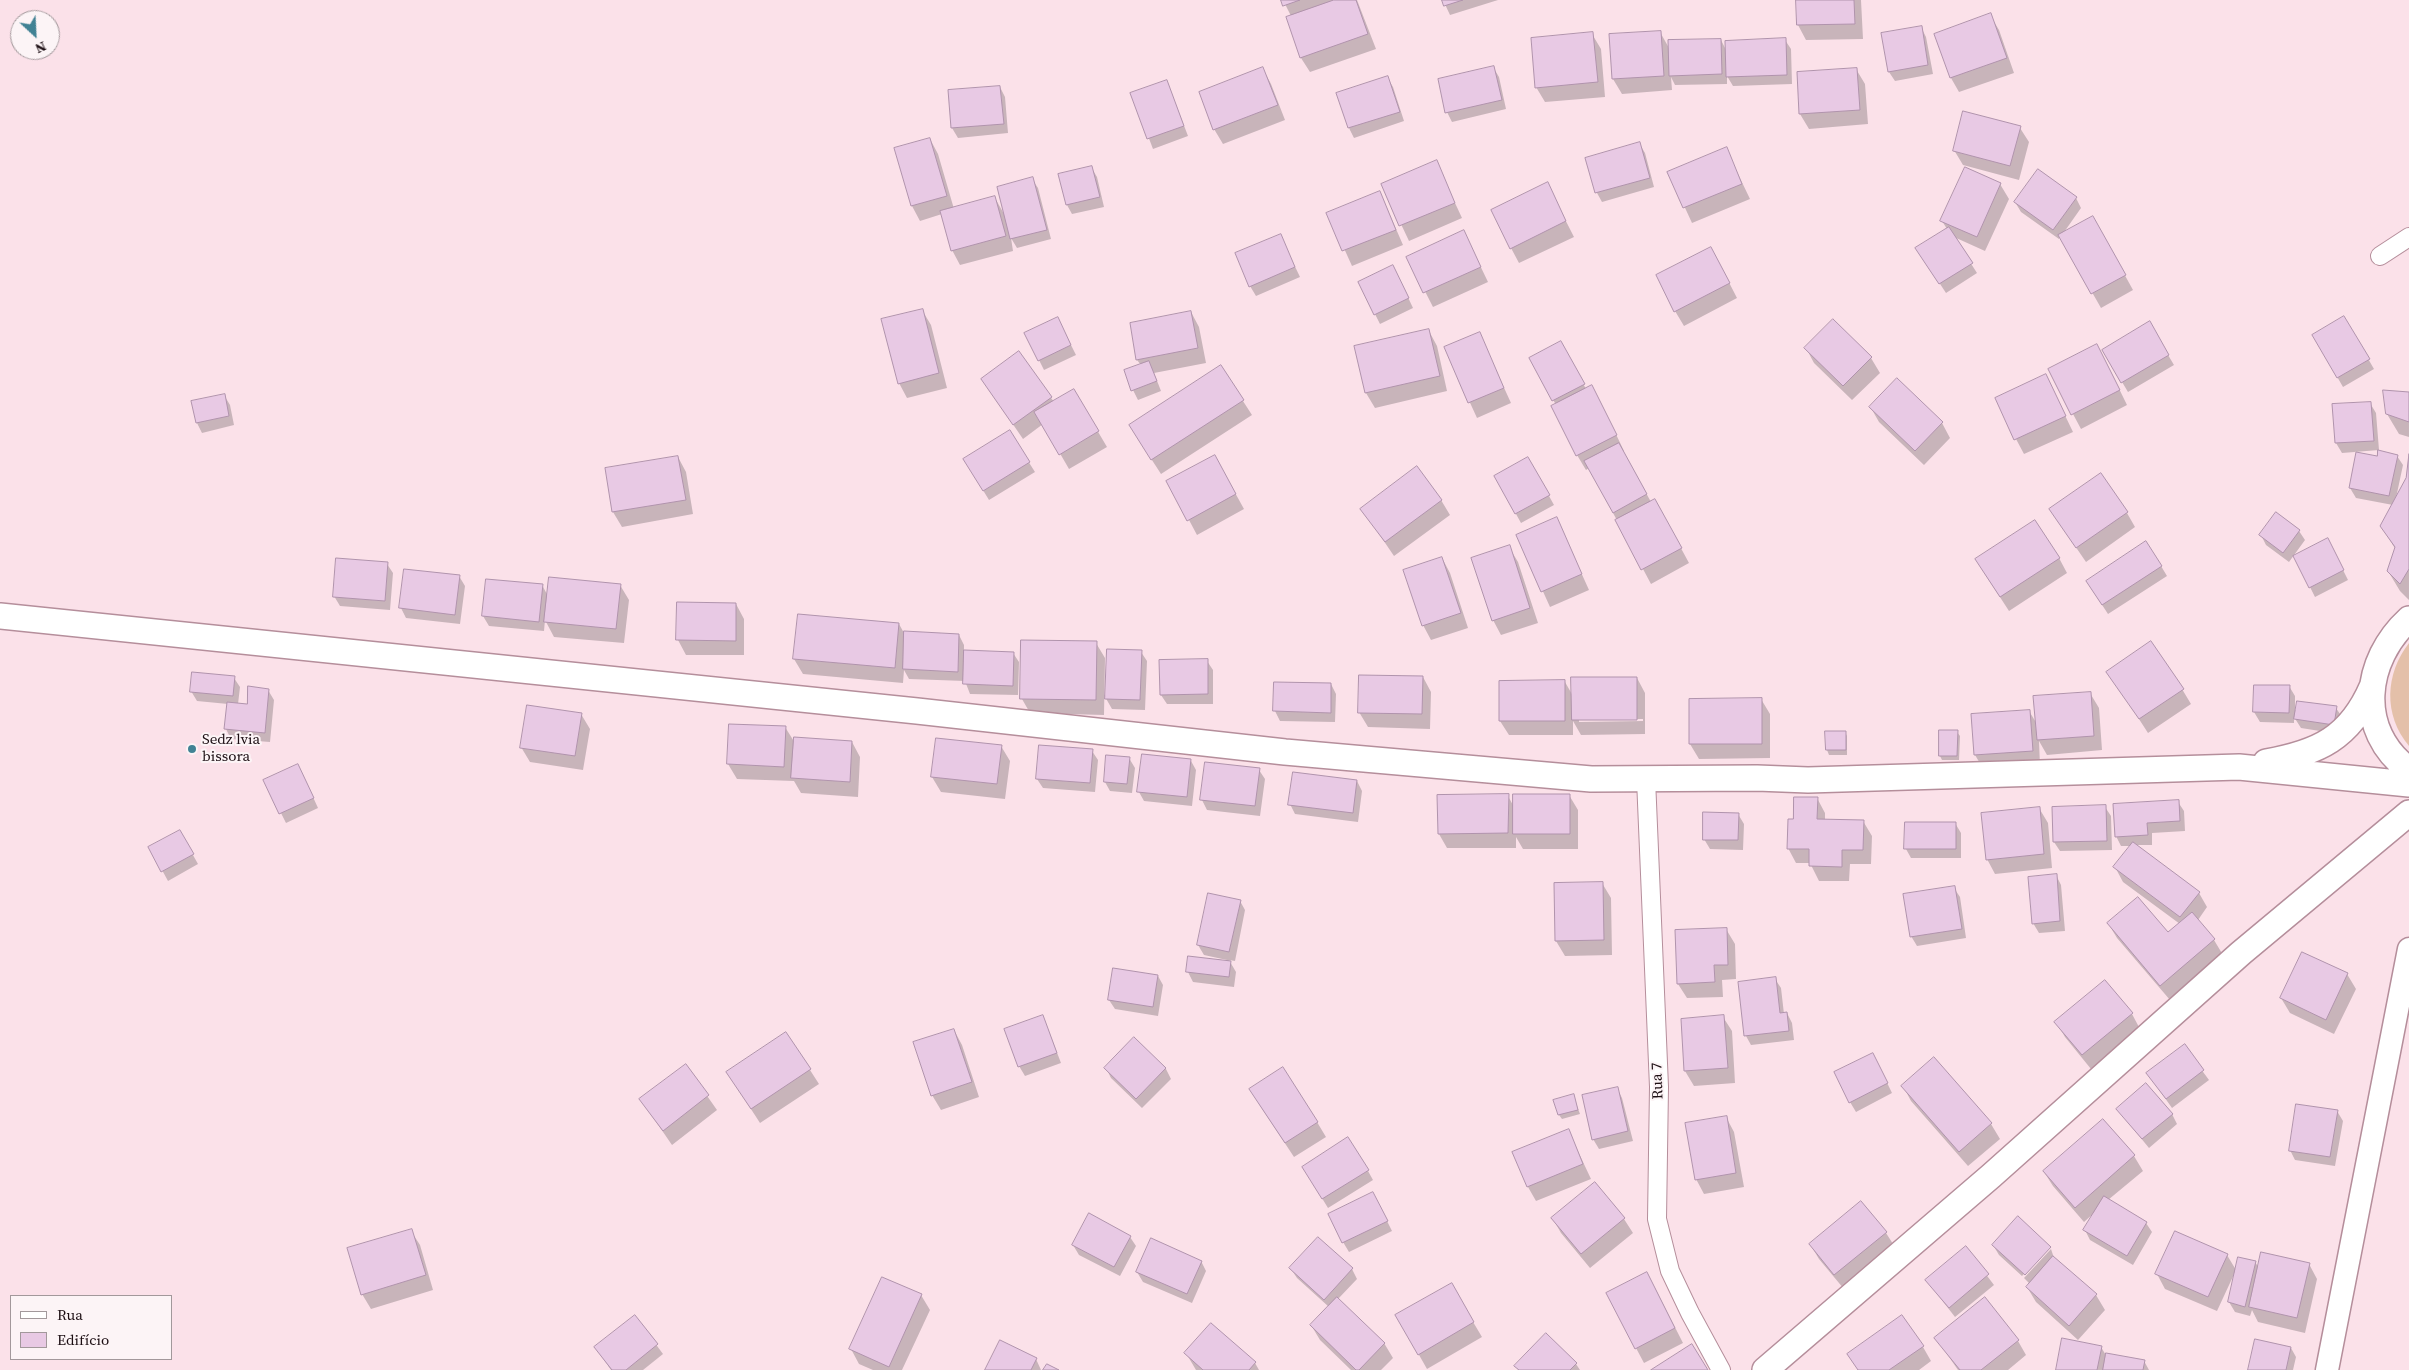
<!DOCTYPE html>
<meta charset="utf-8">
<style>
body{margin:0}
#map{position:relative;width:2409px;height:1370px;overflow:hidden;background:#fbe1e9;font-family:"Source Serif 4",serif}
canvas{display:block}
.legend{position:absolute;left:10px;top:1295px;width:162px;height:65px;box-sizing:border-box;background:#fcf4f6;border:1px solid #a2989b;margin:0;padding:6px 9px;list-style:none;font-size:15px;color:#1c0e13}
.legend li{display:flex;align-items:center;gap:10px;height:25px}
.legend b{width:25px;border:1px solid #a2989b}
.north{position:absolute;left:10px;top:10px;width:50px;height:50px;box-sizing:border-box;background:#fcf4f6;border:1px solid #a2989b;border-radius:50%;rotate:155deg;font-size:14px;font-weight:700;line-height:20px;text-align:center;color:#1c0e13}
.north::after{content:'';display:block;margin:auto;width:18px;height:22px;background:#418294;clip-path:polygon(50% 0,100% 100%,50% 72%,0 100%)}
</style>
<div id="map">
<canvas width="2409" height="1370"></canvas>
<ul class="legend">
<li><b style="height:6px;background:#fff"></b>Rua</li>
<li><b style="height:14px;background:#e8c9e4"></b>Edifício</li>
</ul>
<div class="north">N</div>
</div>
<script>
const ctx = document.querySelector('canvas').getContext('2d');
ctx.lineJoin = 'round';
function fillPath(path, color) { ctx.fillStyle = color; ctx.fill(path, 'evenodd'); }
function trace(path, color, width, dash) { ctx.strokeStyle = color; ctx.lineWidth = width; ctx.lineCap = dash ? 'butt' : 'round'; ctx.setLineDash(dash || []); ctx.stroke(path); }
function drawText(font, color, halo, rows, align = 'center') {
  ctx.font = font + ' "Source Serif 4",serif'; ctx.lineWidth = 4; ctx.setLineDash([]); ctx.textBaseline = 'middle'; ctx.strokeStyle = halo; ctx.fillStyle = color; for (const [text, x, y, turn = 0] of rows) {
    ctx.save(); ctx.translate(x, y); ctx.rotate((+turn || 0) * Math.PI / 180); ctx.textAlign = isNaN(turn) ? turn : align; if (halo) ctx.strokeText(text, 0, 0); ctx.fillText(text, 0, 0); ctx.restore();
  }
}
fillPath(new Path2D(`
 M2409,643v103c-26,-31 -24,-72 0,-103z`), '#e4c0a9');
fillPath(new Path2D(`
 M1283,0h74l19,49 -66,23 -9,-14 -10,-42z
 M1443,0h55l-48,15z
 M1797,0h64l2,39 -57,1 -8,-15z
 M1990,15l9,15 15,43 -55,19 -8,-14z
 M1921,27l5,10 7,37 -38,7 -6,-9z
 M1660,32l9,16 52,-8 5,10 59,-10 6,9 1,35 -59,2 -6,-10v8l-52,1 -4,-8 1,13 -50,4 -9,-15z
 M1592,34l9,15 4,48 -60,5 -9,-15z
 M1493,67l6,10 7,32 -54,13 -5,-10z
 M1263,69l8,15 14,36 -62,24 -9,-15z
 M1856,69l9,15 3,40 -59,5 -9,-15z
 M1387,77l6,10 11,34 -50,17 -5,-10 -11,-34z
 M1167,81l21,55 -35,13 -21,-55z
 M1000,87l5,10 3,36 -50,5 -6,-10 -3,-36z
 M2020,128l9,14 -10,38 -56,-15 -9,-15z
 M930,139l8,15 16,55 41,-11 9,16 28,-35 6,9 13,51 -34,9 -6,-10 2,13 -53,14 -8,-15 -10,-36 -22,7 -8,-15z
 M1639,143l6,10 9,34 -52,15 -5,-9 -10,-35z
 M1726,149l24,50 -58,24 -23,-50z
 M1436,162l26,56 -53,23 -27,-57z
 M1091,167l6,10 7,30 -32,7 -5,-9 -7,-30z
 M1547,184l27,53 -55,26 -8,-15z
 M2000,184l9,15 -24,52 -31,-14 23,36 -31,20 -23,-35 24,-29 -5,-8z
 M1380,192l23,53 -51,21 -24,-53z
 M2076,198l5,10 -19,27 39,-3 32,58 -32,18 -41,-72 -1,3 -38,-27 -6,-10z
 M1464,232l24,50 -55,25 -25,-49z
 M1280,235l20,42 -44,19 -6,-10z
 M1719,263l18,35 -53,28 -9,-15z
 M1398,276l15,32 -33,16 -5,-10z
 M922,310l9,15 16,63 -40,10 -8,-15z
 M1191,312l8,15 7,36 -52,10 7,18 -23,9 -5,-10 8,-25 -4,-5z
 M2344,317l30,52 -31,18 -30,-52z
 M1833,321l38,37 9,15 -28,27 -38,-37 -8,-15z
 M2149,323l25,42 -46,27 -25,-42z
 M1063,329l13,26 -32,15 -18,-36z
 M1429,331l8,15 10,45 -72,17 -9,-15 -10,-46z
 M1479,333l32,70 -34,15 -32,-70z
 M1561,343l25,46 14,12 24,50h-1l28,51 12,13 26,48 -38,21 -62,-116 -3,2 -9,-15 -21,-50 -25,-46z
 M1019,353l35,49 20,-11 33,56 -38,22 -26,-45 -20,15 -41,-60z
 M2105,360l22,45 -46,24 -8,-15z
 M1221,367l31,48 -91,59 -22,-34z
 M2046,376l27,56 -49,22 -8,-15z
 M2409,393v44l-10,-3 -12,-20z
 M224,395l6,10 4,20 -32,8 -5,-10 -5,-21z
 M2370,403l6,10 3,37 -37,3 -6,-10 -2,-37z
 M1871,408l71,15 8,15 -26,27 -45,-43z
 M1009,431l26,41 -46,28 -19,-31z
 M2397,456l6,9 -7,33 11,-19 2,-15v136l-9,-9 -12,-20 8,-21 -15,-24 12,-21 -37,-7 -6,-10 28,-30z
 M678,457l8,15 7,42 -71,13 -9,-15 -7,-43z
 M1528,458l26,47 -33,18 -26,-47z
 M1223,471l21,38 -47,26 -8,-15z
 M1441,500l9,15 -56,41 -32,-47z
 M2127,513l8,14 -49,35 -26,-38z
 M1557,519l32,71 -39,17 -32,-71z
 M2299,531l6,9 -16,22 -23,-17 -5,-10z
 M1509,547l9,15 20,61 -37,12 -8,-15z
 M2333,550l15,30 -33,17 -5,-10z
 M1442,558l8,15 18,55 -37,12 -8,-15z
 M2059,558l8,15 -58,38 -24,-37z
 M387,564l6,9 -3,37 -50,-4 -6,-10z
 M2161,566l6,10 -59,38 -15,-23z
 M459,576l6,10 -5,38 -54,-6 -5,-10z
 M542,585l6,11 72,-11 9,15 -5,43 -70,-6 -9,-17 -1,11 -55,-5 -6,-10z
 M736,604l8,15v36h-58l-8,-15z
 M899,624l5,9 55,2 5,10v6l49,2 6,9 -1,33 -48,-1 -5,-13 -56,-2 -5,-9 -1,13 -100,-9 -9,-15z
 M1096,643l9,15 -1,57 -74,-2 -8,-14z
 M1141,652l6,9 -2,49 -33,-1 -8,-14 3,1z
 M1207,661l6,9v34h-46l-6,-9z
 M1423,677l8,15 -1,37 -62,-2 -9,-15z
 M234,678l6,9 -2,17 10,1 20,-15 6,10 -4,42 -39,-3 -5,-10 2,-25 -31,-3 -6,-10z
 M1637,678l8,15v41l-64,1 -8,-14v14h-64l-9,-14 65,-39 8,14zM1579,719h64v2l-64,1z
 M1275,683l56,1 5,10 -1,28 -55,-1 -5,-10z
 M2117,685l65,4 9,15 -43,29z
 M2289,686l6,10v14l41,-2 6,9 -3,17 -38,-6 -7,-11v6l-34,-1 -6,-10z
 M2090,693l9,15 3,42 -55,5 -8,-14 1,25 -56,4 -9,-15 -3,-40 57,-4 8,13z
 M1761,699l9,15v44l-71,1 -9,-15v-44z
 M581,714l9,15 -7,41 -53,-8 -9,-15z
 M785,727l10,16 57,-1 8,15 -2,40 -57,-4 -7,-12 -57,-2 -9,-15z
 M1827,732h18l2,4v19h-18l-2,-5z
 M1957,732l3,4 -1,24h-17l-2,-4z
 M1001,746l9,15 -5,38 -64,-7 -9,-15z
 M1092,751l6,9 -3,32 -52,-4 -6,-9z
 M1129,758l6,10 -3,25 -22,-2 -5,-9z
 M1191,761l5,9 -4,36 -48,-5 -5,-9z
 M1259,770l6,9 -5,37 -53,-6 -5,-10z
 M303,775l15,33 -32,15 -5,-10z
 M1357,781l5,10 -4,31 -63,-8 -5,-10z
 M1569,795l9,15v39h-55l-7,-12v11h-69l-8,-14 69,-38 6,11z
 M1817,798l8,15v8h38l9,15 -1,28h-21l-1,17h-30l-9,-18h-14l-8,-15 6,-28z
 M2178,802l6,9 1,20 -33,2v12h-17l64,48 8,14 -9,13 16,20 9,15 -53,45 -53,-62 -9,-15 60,11 12,-10 -57,-42 -8,-15 16,-21h-10l-5,-10z
 M2105,807l6,9 1,34 -52,1 -6,-9z
 M2039,808l9,15 4,45 -57,6 -8,-15z
 M1738,814l6,10 -1,26 -33,-1 -6,-10z
 M1955,823l6,10v25h-50l-5,-9z
 M180,832l18,32 -30,17 -18,-33z
 M2056,875l5,10 4,46 -26,2 -6,-10z
 M1602,883l9,15 1,57 -47,1 -9,-15 -1,-57z
 M1954,888l6,9 6,41 -49,8 -6,-10z
 M1209,894l31,7 5,9 -10,51 -6,-1 7,12 -2,15 -41,-5 -5,-10 39,-10v-2l-23,-5 -6,-10z
 M1726,929l9,15 1,35 -14,1 1,17 -36,1 -9,-14z
 M2347,974l9,15 -22,45 -44,-21 -9,-15z
 M1158,976l5,9 -5,31 -43,-7 -6,-9z
 M1775,979l6,9 3,26 3,-1 5,10 2,17 -43,5 -5,-9z
 M2132,1014l8,15 -49,40 -26,-32 -9,-15z
 M1043,1016l18,47 -36,13 -6,-10z
 M1723,1017l9,14 3,52 -41,3 -9,-15 -3,-51z
 M954,1030l8,15 17,52 -38,13 -9,-15z
 M1134,1039l32,30 5,10 -29,29 -31,-30 -5,-10z
 M2184,1046l25,34 -37,28 -24,-34z
 M1934,1059l57,65 9,15 -32,27 -57,-65 -8,-15z
 M1878,1064l14,29 -36,19 -6,-10z
 M686,1066l31,44 -45,35 -31,-45z
 M810,1070l9,14 -59,39 -33,-51z
 M1617,1088l5,10 11,43 -34,8 -6,-10z
 M1573,1095l7,19 -18,5 -3,-4z
 M1259,1104l58,18 9,15 -32,20z
 M2117,1109l55,5 5,10 -28,24z
 M2337,1111l6,10 -8,45 -40,-6 -5,-10z
 M1726,1117l8,15 10,55 -40,7 -8,-15z
 M2103,1120l31,36 9,15 -35,29 38,23 6,9 -19,33 -43,-25 -5,-10 10,-18 -11,10 -31,-36 -9,-14z
 M1568,1130l23,49 -55,22 -8,-14z
 M1368,1171l5,9 -45,28 -19,-31z
 M1378,1203l14,28 -43,21 -6,-10z
 M1861,1203l25,30 9,14 -51,42 -25,-30 -9,-15z
 M2018,1218l32,30h-2l-26,28 -23,-21 -6,-10z
 M1553,1219h71l9,14 -43,35 -29,-35z
 M411,1231l9,14 13,45 -62,19 -9,-15z
 M1130,1237l6,9 -16,30 -41,-21 -6,-10z
 M1966,1248l28,37 -39,32 -28,-36z
 M2051,1249l3,9 42,37 9,15 -27,30 -42,-38 -9,-15 3,-3 -6,-6z
 M2227,1255l9,15 -19,41 -52,-22 -8,-15z
 M1201,1261l5,10 -14,32 -49,-21 -6,-10z
 M2255,1262l4,6 50,-4 8,15 -12,54 -47,-11 -6,-12 -2,6 -15,-4 -6,-10z
 M1291,1269h61l5,10 -19,20 46,44 9,15 -12,12h-30l-31,-30 -9,-15 18,-18 -32,-29z
 M1451,1285l31,52 -55,32 -30,-53z
 M1655,1288l28,55 -39,20 -8,-15z
 M921,1295l9,15 -28,60h-29l-14,-6 -8,-15z
 M635,1316l28,38 -20,16h-32l-16,-23z
 M1936,1338l82,3 8,14 -18,15h-50z
 M1923,1347l8,14 -12,9h-61l-9,-16z
 M2101,1347l6,10 37,4 5,9h-92z
 M2291,1348l5,9 -3,13h-43z
 M1186,1353l69,10 4,7h-63z
 M1036,1359l5,11h-55z
 M1576,1364l4,6h-62l-2,-4z`), '#0003');
const building = new Path2D(`
 M1281,0h19l-17,6z
 M1334,0h22l12,34 -68,24 -14,-41z
 M1442,0h21l-19,6z
 M1796,0h58l1,24 -58,1z
 M1991,13l16,45 -57,20 -16,-44z
 M1922,26l6,39 -40,7 -7,-39z
 M1661,31l3,45 -52,3 -3,-45z
 M1593,32l5,50 -63,6 -4,-50z
 M1786,38l1,37 -61,2 -1,-36z
 M1721,39l1,35 -53,2 -1,-36z
 M1494,66l8,34 -57,13 -7,-34z
 M1263,67l15,38 -65,25 -14,-38z
 M1857,68l3,42 -61,4 -2,-42z
 M1388,76l12,36 -52,16 -12,-35z
 M1167,80l17,46 -37,13 -17,-46z
 M1000,86l4,38 -53,4 -3,-38z
 M1963,111l58,15 -11,40 -57,-15z
 M930,138l17,58 -36,10 -17,-58z
 M1640,142l10,36 -55,15 -10,-35z
 M1727,147l15,37 -59,24 -16,-36z
 M1437,160l18,43 -56,23 -18,-42z
 M1092,166l8,31 -34,8 -8,-31z
 M1965,167l36,16 -24,54 -37,-16z
 M2038,169l39,28 -24,33 -39,-28z
 M1033,177l14,53 -37,9 -13,-52z
 M1548,182l18,39 -56,28 -19,-39z
 M1380,191l16,39 -54,21 -16,-38z
 M995,196l11,40 -55,15 -11,-40z
 M2093,216l33,59 -35,19 -33,-59z
 M1949,227l24,36 -34,21 -24,-36z
 M1464,230l17,37 -58,26 -17,-36z
 M1281,234l14,33 -46,20 -14,-34z
 M1711,247l19,36 -56,29 -18,-37z
 M1393,265l16,33 -35,17 -16,-33z
 M923,309l16,64 -41,11 -17,-65z
 M1191,311l7,37 -62,12 -6,-37z
 M2344,316l26,43 -33,19 -25,-43z
 M1058,317l13,28 -33,16 -14,-28z
 M1833,319l39,38 -29,29 -39,-38z
 M2150,321l19,34 -48,28 -19,-33z
 M1429,329l11,47 -75,17 -11,-47z
 M1480,332l24,56 -36,15 -24,-56z
 M1561,341l24,43 -33,17 -23,-43z
 M2097,344l23,46 -49,25 -23,-46z
 M1019,351l33,46 -39,28 -32,-46z
 M1149,361l8,20 -26,10 -7,-21z
 M1221,365l23,35 -93,60 -22,-35z
 M2046,374l20,42 -52,24 -19,-42z
 M1897,378l46,44 -28,29 -46,-44z
 M1592,385l25,50 -41,21 -25,-50z
 M1074,389l25,42 -40,24 -25,-43z
 M2383,390l26,2v30l-23,-8z
 M225,394l4,22 -33,7 -5,-22z
 M2371,402l3,39 -39,2 -3,-39z
 M1010,430l20,32 -47,29 -20,-32z
 M1619,443l28,51 -34,19 -29,-52z
 M2378,450l20,5 -9,41 -40,-8 7,-36 21,4z
 M2409,454v115l-9,15 -13,-13 8,-24 -15,-21 26,-48z
 M1215,455l21,39 -49,27 -21,-40z
 M678,456l8,44 -74,12 -7,-44z
 M1528,457l22,38 -35,19 -21,-38z
 M1417,466l25,34 -57,42 -25,-33z
 M2101,473l27,39 -52,36 -27,-39z
 M1655,499l27,49 -41,22 -26,-50z
 M2276,512l24,18 -17,23 -24,-18z
 M1557,517l25,57 -41,18 -25,-57z
 M2035,520l25,38 -60,39 -25,-38z
 M2328,538l16,32 -35,18 -16,-32z
 M2146,541l16,25 -60,39 -16,-24z
 M1510,545l20,63 -38,13 -21,-63z
 M1442,557l19,56 -39,13 -19,-56z
 M336,558l52,4 -3,39 -52,-4z
 M404,569l56,6 -5,40 -56,-7z
 M549,577l72,7 -5,45 -72,-7z
 M486,579l57,5 -4,38 -57,-6z
 M677,602l59,1v38l-60,-1z
 M798,614l101,9 -4,45 -102,-9z
 M904,631l55,3 -1,38 -55,-3z
 M1021,640l76,1 -1,59 -76,-1z
 M2151,641l33,48 -45,30 -33,-47z
 M1107,649l35,1 -2,50 -35,-1z
 M964,650l50,2 -1,34 -50,-2z
 M1208,659v35l-48,1 -1,-35z
 M192,672l43,4 -2,20 -43,-4z
 M1359,675l64,1 -1,38 -64,-1z
 M1571,677h66v43h-65z
 M1565,680v41h-66v-40z
 M1274,682l57,1v30l-58,-2z
 M2254,685h36l-1,28 -36,-1z
 M248,686l21,3 -4,44 -41,-4 3,-27 20,2z
 M2091,692l3,44 -57,4 -4,-44z
 M1762,698v46h-73v-45z
 M2297,701l40,5 -3,19 -40,-6z
 M527,705l55,8 -7,43 -55,-8z
 M2030,710l3,41 -59,4 -3,-41z
 M729,724l57,2 -2,41 -57,-3z
 M1939,730h19l-1,26h-18z
 M1825,731h21v19h-20z
 M794,737l58,4 -2,41 -59,-4z
 M936,738l66,7 -5,39 -66,-7z
 M1039,745l54,4 -3,34 -54,-4z
 M1142,754l49,5 -4,38 -50,-5z
 M1106,755l24,2 -3,27 -23,-2z
 M1205,762l55,6 -5,38 -55,-6z
 M298,764l16,34 -35,16 -16,-34z
 M1293,772l64,8 -4,33 -65,-8z
 M1509,794l-1,39 -70,1 -1,-39z
 M1513,794h57v40h-57z
 M1794,797h24l-1,22 47,1 -1,30h-21v17l-33,-1v-17h-22l1,-30h5z
 M2179,800l1,21 -33,2 1,12 -33,2 -2,-33z
 M2106,805l1,36 -54,1 -1,-35z
 M2040,807l4,47 -58,6 -5,-47z
 M1703,812l36,1 -1,27h-35z
 M1905,822h51v27h-52z
 M180,830l14,24 -33,18 -13,-25z
 M2133,842l67,50 -20,25 -67,-50z
 M2057,874l3,47 -28,3 -4,-47z
 M1603,882l1,58 -49,1 -1,-58z
 M1955,886l7,43 -52,8 -7,-43z
 M1208,893l33,7 -12,52 -32,-7z
 M2138,897l30,35 24,-20 23,27 -55,47 -53,-63z
 M1727,928l1,37h-14l1,17 -38,2 -2,-54z
 M2302,952l46,21 -22,47 -46,-22z
 M1188,956l43,5 -2,16 -43,-5z
 M1113,968l45,7 -5,32 -45,-7z
 M1776,977l4,36 7,-1 2,19 -45,5 -6,-54z
 M2105,980l28,33 -51,42 -28,-33z
 M1043,1015l14,38 -39,14 -14,-38z
 M1724,1015l4,53 -44,3 -3,-52z
 M954,1029l18,53 -41,14 -18,-54z
 M786,1032l25,37 -60,40 -25,-37z
 M1134,1037l32,31 -30,31 -32,-31z
 M2185,1044l19,26 -38,29 -20,-26z
 M1873,1053l15,30 -39,20 -15,-31z
 M1934,1057l58,66 -33,29 -58,-66z
 M686,1064l23,31 -46,36 -24,-32z
 M1283,1067l35,55 -33,21 -36,-54z
 M2146,1083l27,31 -31,25 -26,-30z
 M1618,1087l10,44 -36,9 -10,-45z
 M1574,1094l4,16 -20,5 -5,-15z
 M2296,1104l42,6 -8,47 -41,-6z
 M1727,1116l9,57 -41,7 -10,-57z
 M2103,1119l32,36 -60,53 -32,-37z
 M1569,1129l14,35 -56,23 -15,-35z
 M1348,1137l21,33 -47,29 -20,-32z
 M1595,1182l30,36 -44,36 -30,-36z
 M1373,1192l15,29 -46,22 -14,-29z
 M2104,1196l43,26 -20,34 -44,-26z
 M1861,1201l26,31 -53,43 -25,-31z
 M1089,1213l42,23 -17,31 -42,-22z
 M2018,1216l33,31 -26,28 -33,-30z
 M412,1229l14,46 -65,20 -14,-47z
 M2175,1231l53,23 -20,43 -53,-23z
 M1318,1237l35,31 -29,32 -35,-32z
 M1151,1238l51,23 -15,33 -51,-22z
 M1966,1246l23,28 -40,34 -24,-28z
 M2261,1252l49,11 -13,55 -48,-11z
 M2053,1256l44,38 -28,32 -43,-39z
 M2238,1257l18,4 -11,46 -17,-5z
 M1647,1272l28,56 -40,21 -29,-56z
 M882,1277l40,17 -33,73 -40,-18z
 M1452,1283l22,39 -56,33 -23,-40z
 M1337,1297l48,46 -26,27h-3l-46,-45z
 M1985,1297l34,43 -38,30h-21l-26,-32z
 M635,1315l23,29 -32,26h-14l-18,-23z
 M1902,1315l22,31 -35,24h-31l-11,-16z
 M1211,1323l45,39 -7,8h-46l-19,-17z
 M1546,1333l31,30 -7,7h-51l-5,-4z
 M2062,1338l40,8 -5,24h-41z
 M2255,1339l36,8 -5,23h-38z
 M1000,1340l37,18 -6,12h-46z
 M1692,1344l16,26h-57z
 M2106,1353l39,7 -2,10h-40z
 M1047,1364l12,6h-16z`);
fillPath(building, '#e8c9e4');
trace(building, '#b093ac', 1);
const minor = new Path2D(`
 M2380,256l29,-19
 M1646,779l13,308 -2,132 13,52 20,42 31,57`);
const tertiary = new Path2D(`
 M2327,1370l82,-421`);
const secondary = new Path2D(`
 M0,616l917,95 368,41 306,27 166,-1 51,2 431,-13 170,17
 M2409,619c-45,41 -54,111 0,151
 M2266,762c52,-9 84,-24 106,-75
 M1765,1370l226,-194 250,-223 168,-140`);
trace(minor, '#b58e9b', 20);
trace(tertiary, '#b58e9b', 25);
trace(secondary, '#b58e9b', 28);
trace(minor, '#fff', 18);
trace(tertiary, '#fff', 22);
trace(secondary, '#fff', 25);
for (const [x, y, r, color] of [
 [192,749,5,"#418294"]
]) { const dot = new Path2D(); dot.arc(x, y, r, 0, 2 * Math.PI); ctx.fillStyle = color; ctx.fill(dot); trace(dot, '#fcf4f6', 2); }
drawText('15px', '#1c0e13', '#fcf4f6', [
 ["Sedz lvia",202,740],
 ["bissora",202,757]
], 'left');
drawText('15px', '#1c0e13', '#fcf4f6', [
 ["Rua 7",1658,1081,-92]
]);
</script>
